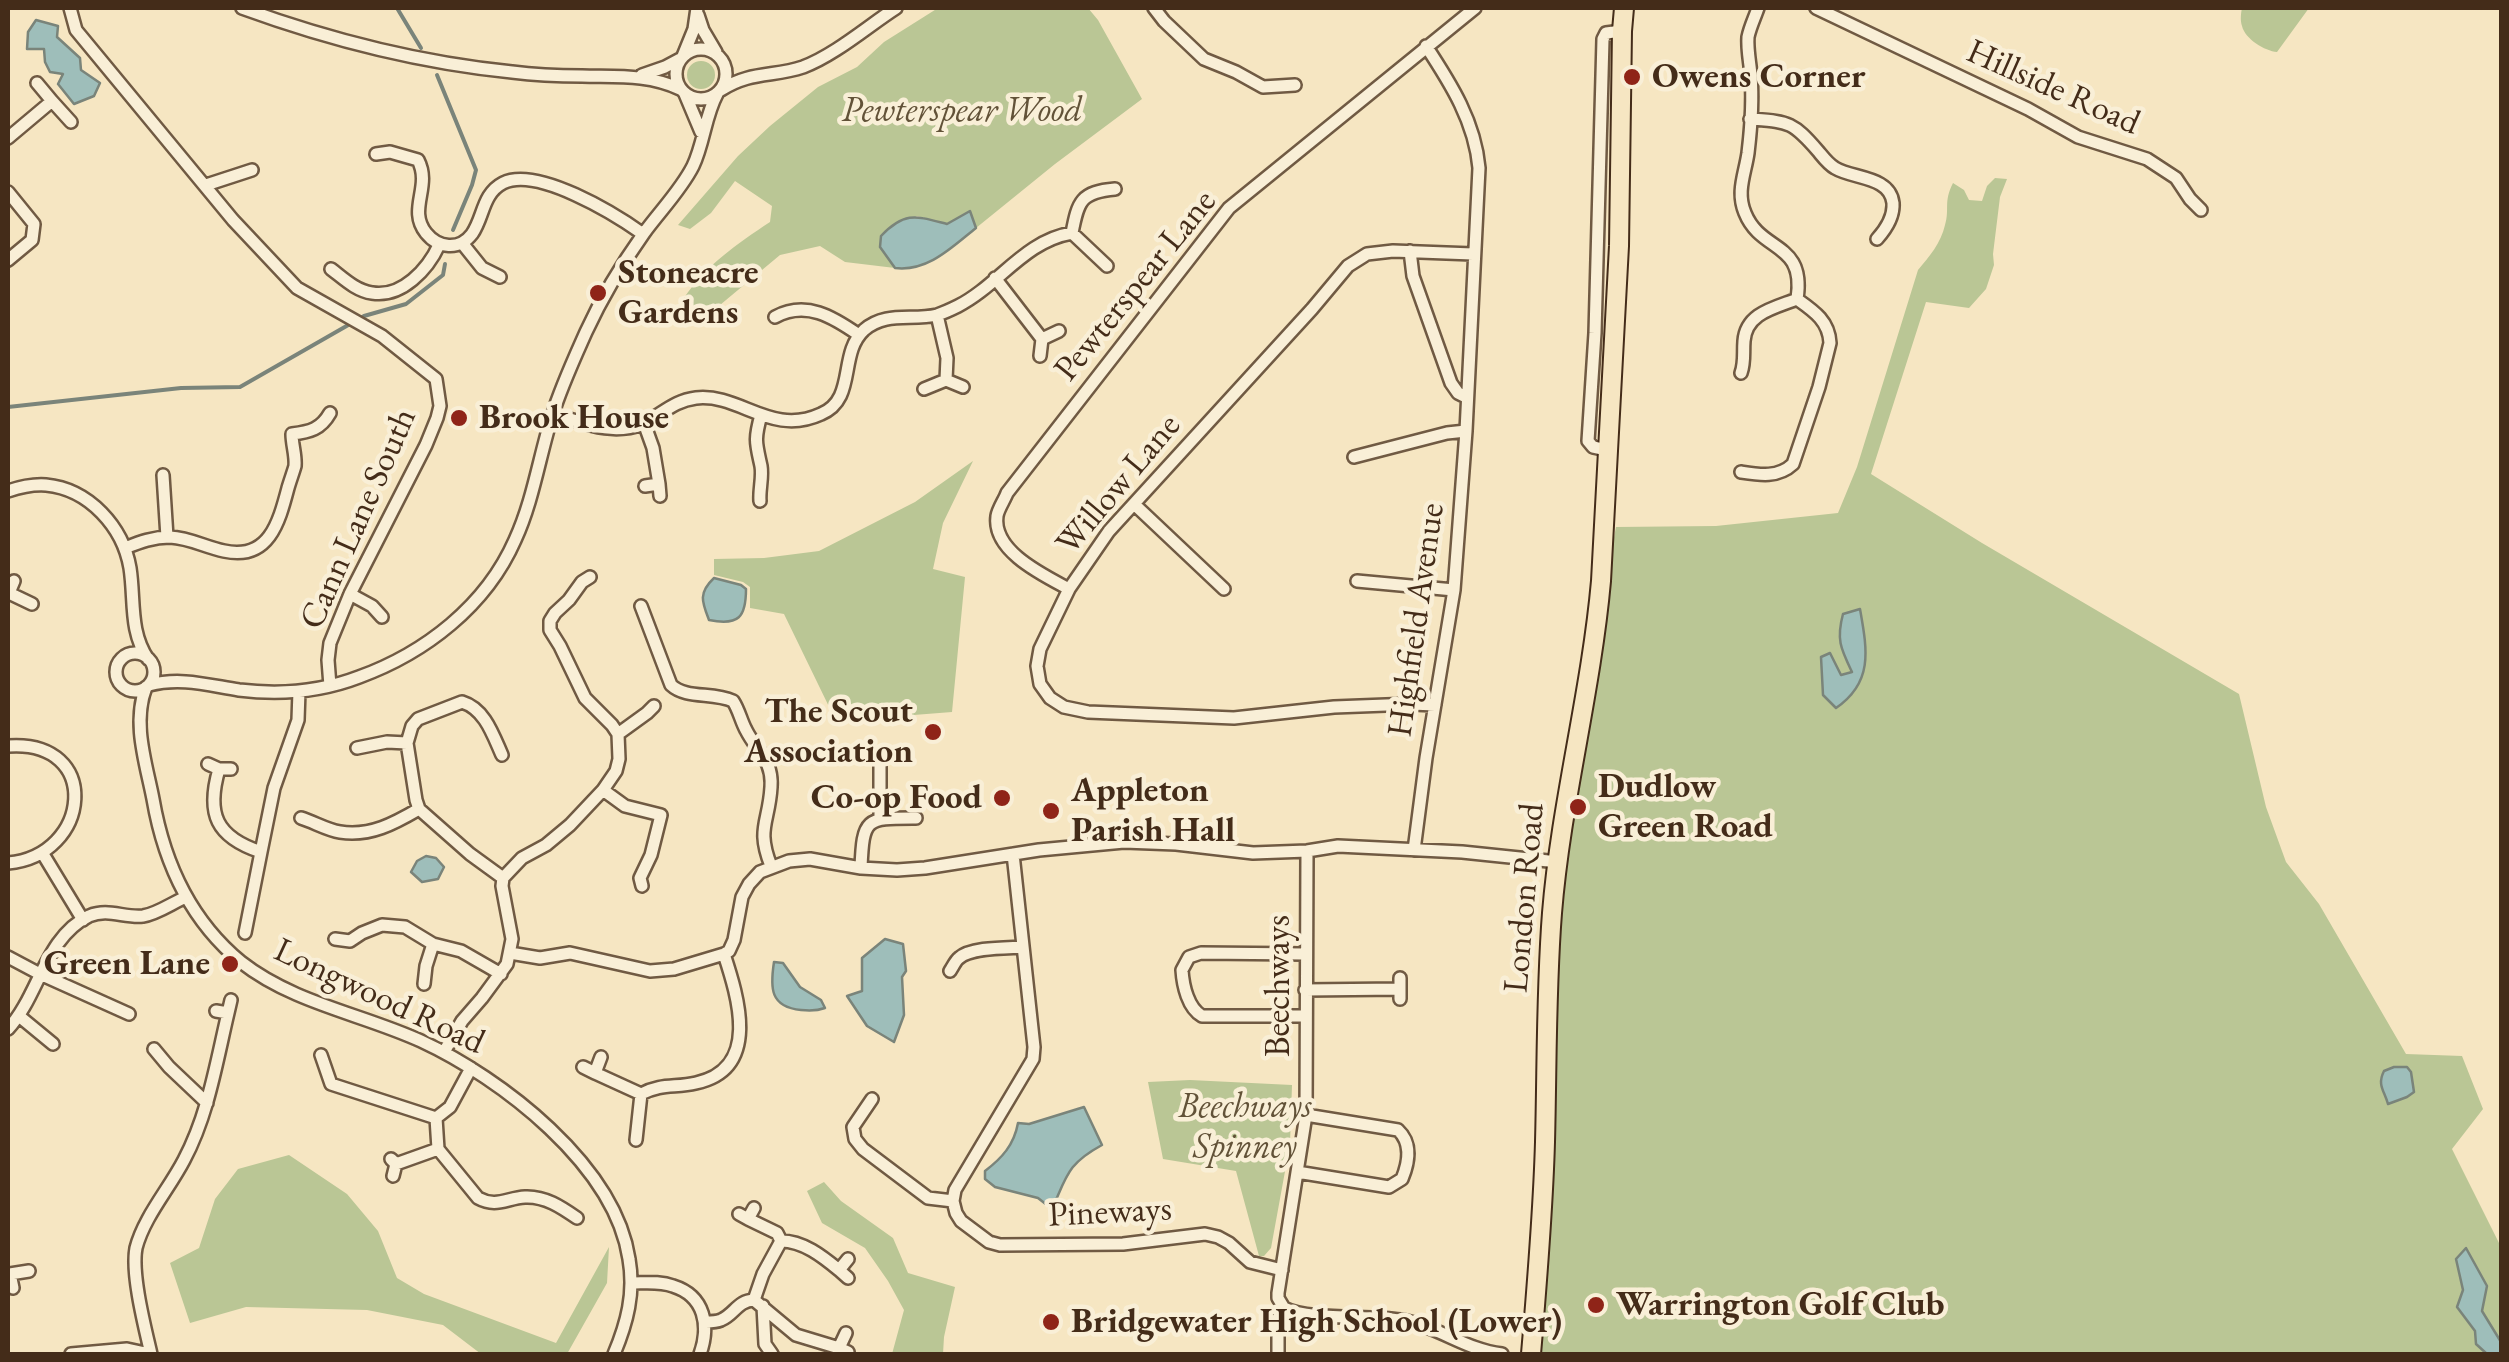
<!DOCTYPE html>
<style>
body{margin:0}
#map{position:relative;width:2509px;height:1362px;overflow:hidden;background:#f6e6c2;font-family:"EB Garamond",serif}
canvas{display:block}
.frame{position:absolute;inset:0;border:10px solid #442c19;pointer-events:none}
</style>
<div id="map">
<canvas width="2509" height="1362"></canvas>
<div class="frame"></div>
</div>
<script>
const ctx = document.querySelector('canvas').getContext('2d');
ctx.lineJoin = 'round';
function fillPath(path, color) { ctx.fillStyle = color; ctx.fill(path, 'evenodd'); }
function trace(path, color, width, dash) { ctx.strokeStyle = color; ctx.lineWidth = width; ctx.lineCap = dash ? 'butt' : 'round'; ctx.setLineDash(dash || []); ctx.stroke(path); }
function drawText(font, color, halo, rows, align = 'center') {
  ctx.font = font + ' "EB Garamond",serif'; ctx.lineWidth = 9; ctx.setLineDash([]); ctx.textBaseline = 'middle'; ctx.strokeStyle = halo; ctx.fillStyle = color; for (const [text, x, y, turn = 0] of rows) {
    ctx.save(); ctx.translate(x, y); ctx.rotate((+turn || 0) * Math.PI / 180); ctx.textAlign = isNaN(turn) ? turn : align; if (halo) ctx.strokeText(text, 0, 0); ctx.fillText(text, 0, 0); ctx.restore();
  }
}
fillPath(new Path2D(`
 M938,8h150l10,12 44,79 -87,65 -79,64 -7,-17 -22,13 -30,-8 -36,20 -1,11 15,21 -50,-6 -25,-16 -40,9 -84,70 -12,-27c22,-33 53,-54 86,-76l2,-16 -37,-25 -24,32 -21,16 -12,-4 60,-69 32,-30 48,-39 39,-20 27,-25z
 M2242,8h67l-32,44c-12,-1 -32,-13 -35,-26 -2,-6 -1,-13 0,-18z
 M687 75a14 14 0 1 1 28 0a14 14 0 1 1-28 0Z
 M1995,178l12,1 -7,18 -7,57 1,11 -8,24 -17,19 -43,-6 -55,172 111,69 257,151 27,113 20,55 33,42 87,150 56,2 21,53 -31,40 49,98v107h-966l12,-349 47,-365 22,-113 100,-1 122,-13 19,-46 61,-197c11,-13 23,-27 27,-45 5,-17 -2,-22 8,-42l11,7 5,10 13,1 5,-15z
 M973,461l-30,62 -10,46 32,8 -13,135 -102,8 -15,-1 -51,-105 -34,-6v-21l-7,-5 -29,-7v-16l50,-1 55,-7 96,-49z
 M1190,1080l102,5 -2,59 -19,104 -7,8h-5l-23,-85 -73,-12 -15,-77z
 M289,1155l58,39 31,37 19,47 27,16 132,49 53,-96 -2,36 -40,71h-86l-38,-29 -76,-15 -121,-3 -56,16 -20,-60 29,-15 16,-49 23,-30z
 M824,1182l17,19 52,37 15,35 47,14 -11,50 -1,17h-51l12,-44 -16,-29 -23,-33 -43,-25 -15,-32z`), '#bac695');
const water = new Path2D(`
 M36,20l22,6 -1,11 23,21 1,12 19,13 -6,13 -20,8 -16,-20 5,-10 -13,-2 -5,-10 -1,-13h-17l1,-17z
 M970,211l6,17c-24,19 -48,44 -81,40l-15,-21 1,-11c24,-25 35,-20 66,-12z
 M714,578l27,7 5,4c0,28 -7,37 -37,31 -7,-18 -11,-27 5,-42z
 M1860,609c7,40 14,73 -24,99l-13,-13 -2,-38 9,-4 11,22 11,-3c-11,-23 -16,-32 -9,-58z
 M426,856l10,2 8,9 -6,12 -16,3 -11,-10 6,-11z
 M885,939l18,5 3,27 -4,6 2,38 -10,27 -27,-16 -20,-30 15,-5v-33z
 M774,962l9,1 17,24 21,13 4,8c-8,3 -15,3 -24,2 -31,-3 -31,-22 -27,-48z
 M2394,1067h13l4,5 3,20 -7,5 -19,7c-4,-14 -11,-19 -4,-33z
 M1084,1107l18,38c-35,19 -35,31 -50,64l-14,-11 -43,-11 -10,-8v-8c17,-13 29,-26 33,-48l11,1z
 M2466,1248l21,38 -5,25 19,31v12h-14l-11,-10 -1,-13 -18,-24 6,-17 -7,-31z`);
fillPath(water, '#9ebeba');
trace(water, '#7a847a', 2.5);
trace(new Path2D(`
 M397,8l24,40
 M437,75l39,95 -4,15 -19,45
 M8,407l173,-19 59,-1 124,-71 42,-12 37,-29 2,-11`), '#7a847a', 4);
const minor = new Path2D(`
 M70,8l6,22 157,190 64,68 85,48 54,43 4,27 -3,12 -11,27 -76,149 -20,49 -2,17 2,26
 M242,8c85,31 180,55 270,64 23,3 47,4 70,4 34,1 66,-2 98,13
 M1154,8l10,13 40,38 32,13 27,15 32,-2
 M1816,8l212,101 50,28 69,22 29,19 14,21 11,11
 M698,15l5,15 13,22
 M676 74a25 25 0 1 1 50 0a25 25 0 1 1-50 0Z
 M683,56l11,-27 3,-21
 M642,75l23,-8 15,-8
 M721,90c29,-19 53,-13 82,-23 32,-12 65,-41 93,-59
 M685,94l16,38
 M52,101l19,21
 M1750,119c39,3 42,2 68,32 5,6 10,13 17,17 18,11 55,8 58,35 1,14 -7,26 -16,36
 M8,138l44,-37 -15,-18
 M376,154l14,-2 28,8c14,27 -11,49 8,73 12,15 33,18 46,1 12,-17 10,-40 31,-51 34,-17 112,31 140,51
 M206,185l46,-15
 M8,192l26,32 -2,16 -24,20
 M1072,233l35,33
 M462,243l20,25 18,9
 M1410,251l3,25 38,107 7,10 8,4
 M331,269c12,9 25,22 41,24 30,5 56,-24 67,-48
 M995,278l47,61
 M937,315l10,43 -1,22
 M775,317c31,-17 58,0 84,18
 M1040,356l2,-17 17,-8
 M1741,373c4,-11 2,-20 3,-32 2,-28 30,-33 53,-42
 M924,389l22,-9 17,7
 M553,414c29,8 58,22 89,10 20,-9 30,-23 54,-26 44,-5 75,39 125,16 36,-15 17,-60 43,-84 22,-19 47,-9 73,-15 6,-2 15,-6 21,-9 41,-21 66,-65 114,-73 6,-32 9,-41 43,-44
 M644,423l9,25 6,36
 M1607,450l-14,-3 -5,-6 7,-108 8,-294 3,-6 16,-2
 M1354,457l93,-24 19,-2
 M1741,472c19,3 37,6 52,-8l26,-77 11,-44c-1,-22 -16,-32 -33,-44 9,-58 -36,-46 -52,-86 -9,-21 0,-39 3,-60 3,-25 5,-52 3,-78 -1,-12 -4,-26 -3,-38 2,-10 7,-20 10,-29
 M163,475l4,62
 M645,486l14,-2 1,12
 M8,491c12,-4 25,-7 38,-6 43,4 77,42 84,83 5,32 -1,63 18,91
 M760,501c-1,-11 3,-24 1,-35 -5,-23 -7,-26 0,-51
 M1134,504l90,85
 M125,548c15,-6 28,-11 45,-11 20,1 35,10 54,14 45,10 55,-29 64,-63 2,-7 5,-15 7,-22 1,-11 -3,-21 -3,-32 18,-2 29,-5 38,-21
 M14,581l-5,12 23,11
 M1357,581l97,9
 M1069,589c-26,-14 -77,-38 -72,-73 1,-7 8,-17 10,-23l222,-285 246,-200
 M350,594l22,12 10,11
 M641,606l30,79c15,14 41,7 62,16 6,9 8,20 13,29 11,22 27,30 25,57 -2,36 -15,41 0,79
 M116 672a19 19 0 1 1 38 0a19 19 0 1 1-38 0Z
 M149,685c32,-8 58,0 90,5 41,5 81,2 120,-13 66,-24 127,-71 156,-137 18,-39 24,-82 37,-124 9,-29 22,-57 34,-84 16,-35 36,-68 58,-99 16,-22 37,-43 49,-67 11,-23 12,-50 24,-72
 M146,687c-14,36 0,76 7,112 11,64 37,121 88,163 52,41 121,52 180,79 80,37 194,124 208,218 6,34 -2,64 -15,95
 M1435,705l-23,-1 -78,3 -100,11 -146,-6 -24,-5 -14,-9 -10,-14 -3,-18 3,-17 29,-60 40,-58 203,-222 36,-43 19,-12 26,-3 80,3
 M618,734l29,-21 7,-7
 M8,746c95,-7 83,110 0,117
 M357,748l30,-6 20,1
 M208,764l11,5h12
 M219,769c-13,45 -3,68 42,83l13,-64 24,-68 1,-29
 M603,790l22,16 36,9 -10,40 -11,23 2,8
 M301,818c13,4 26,12 39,14 30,5 55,-9 79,-23
 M880,818v-56
 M1414,850l12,-92 28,-168 12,-159 13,-263c-4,-46 -28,-84 -53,-122
 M43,854l40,66
 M1013,854l21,193 -1,12 -78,131 -2,11 3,12 5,8 28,21 11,3 123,-1 82,-10 13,3 11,6 21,19 32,8
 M861,868c2,-51 5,-50 55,-50
 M503,878l19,-20 24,-13 24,-20 33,-35 13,-19 3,-12 -1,-25 -6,-9 -27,-27 -25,-52 -10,-16v-9l5,-8 14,-13 13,-18 8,-5
 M245,933l16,-81
 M335,939l15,2 12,-8 20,-8 23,2 28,17 28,7 40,23
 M510,953l30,5 30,-5 80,18 24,-2 50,-15 5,-3 5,-11 8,-43 7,-13 11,-12 29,-11 21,-2 51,9 36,2 28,-2 114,-18 85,-8 52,2 77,9 54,-2 31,-5 124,6 96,10
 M1305,954l-104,-1 -12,4 -7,13c1,16 6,38 20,46h103
 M8,957l32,17 89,40
 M950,971c2,-3 6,-11 9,-13 12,-11 48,-10 64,-11
 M424,984l2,-18 7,-22
 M1305,990l95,-1
 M1400,999v-21
 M216,1011l12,2 3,-13
 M19,1016l34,28
 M8,1029c31,-33 37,-92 81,-113 19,-8 35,2 54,0 14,-2 29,-13 43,-19
 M154,1049l15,18 38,36
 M444,1052l18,-31 20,-23 25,-34 5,-25 -10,-53 1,-8 -33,-24 -51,-45 -3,-9 -9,-57 5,-17 6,-7 44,-17c23,7 31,33 40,53
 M321,1055l10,29 105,34
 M583,1067l12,6 6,-16
 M595,1073l46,21c21,-11 34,-6 55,-11 65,-14 42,-86 28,-129
 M872,1099l-19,28 2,12 8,10 65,49 25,3
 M436,1118l2,31 40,49c18,10 29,0 47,-1 20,-1 36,10 52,21
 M436,1118l14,-11 21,-39
 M636,1140l5,-46
 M391,1159l5,5 -3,12
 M396,1164l42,-15
 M1297,1172l92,15 13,-8c7,-17 10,-36 -4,-49l-92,-15
 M739,1214l9,5 6,-11
 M748,1219l29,14 4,8c22,0 41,15 58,29
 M848,1278l-9,-8 9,-11
 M631,1283c14,0 29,-2 42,3 32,10 37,40 27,68
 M13,1288l-3,-14 19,-3
 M754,1300l42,35 43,13
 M763,1306l2,38 7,10
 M1284,1308c25,13 85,7 116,12 37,5 65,30 102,34
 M706,1322c5,0 10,0 15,-2 14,-6 16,-19 33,-20l9,-26 18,-33
 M846,1333l-7,15 9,4
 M71,1354l56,-5 23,5
 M151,1354c-6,-26 -20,-80 -15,-106 8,-31 33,-59 48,-88 24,-45 32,-96 44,-147
 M1278,1354v-36l6,-10 -6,-10v-5l28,-178 1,-264`);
const highway = new Path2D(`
 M1531,1354c6,-70 12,-141 14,-212 2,-77 1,-153 7,-229 9,-111 39,-220 49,-332l18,-335 3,-215 2,-23`);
trace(minor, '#705a43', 16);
trace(highway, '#442c19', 22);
trace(minor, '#f9efd7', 11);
trace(highway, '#f6e6c2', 18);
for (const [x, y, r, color] of [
 [1632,77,10,"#8f2418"],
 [598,293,10,"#8f2418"],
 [459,418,10,"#8f2418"],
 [933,732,10,"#8f2418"],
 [1002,798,10,"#8f2418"],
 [1578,807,10,"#8f2418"],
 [1051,811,10,"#8f2418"],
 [230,964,10,"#8f2418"],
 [1596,1305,10,"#8f2418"],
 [1051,1322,10,"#8f2418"]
]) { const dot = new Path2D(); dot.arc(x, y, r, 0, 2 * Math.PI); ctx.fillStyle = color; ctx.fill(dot); trace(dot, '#f9efd7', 4); }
drawText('bold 35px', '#442c19', '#f9efd7', [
 ["Owens Corner",1652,77],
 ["Stoneacre",618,273],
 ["Gardens",618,313],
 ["Brook House",479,418],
 ["The Scout",913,712,"right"],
 ["Association",913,752,"right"],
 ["Dudlow",1598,787],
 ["Green Road",1598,827],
 ["Appleton",1071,791],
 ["Parish Hall",1071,831],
 ["Co-op Food",982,798,"right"],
 ["Green Lane",210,964,"right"],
 ["Warrington Golf Club",1616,1305],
 ["Bridgewater High School (Lower)",1071,1322]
], 'left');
drawText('35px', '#442c19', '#f9efd7', [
 ["Hillside Road",2053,88,24],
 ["Pewterspear Lane",1136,286,-51],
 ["Willow Lane",1119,485,-50],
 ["Cann Lane South",359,519,-66],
 ["Highfield Avenue",1417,620,-82],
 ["London Road",1525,898,-85],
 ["Beechways",1279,986,-90],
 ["Longwood Road",379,997,25],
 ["Pineways",1110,1213,-3]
]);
drawText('italic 35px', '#625238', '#f9efd7', [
 ["Pewterspear Wood",962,111],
 ["Beechways",1245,1107],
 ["Spinney",1245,1147]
]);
</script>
